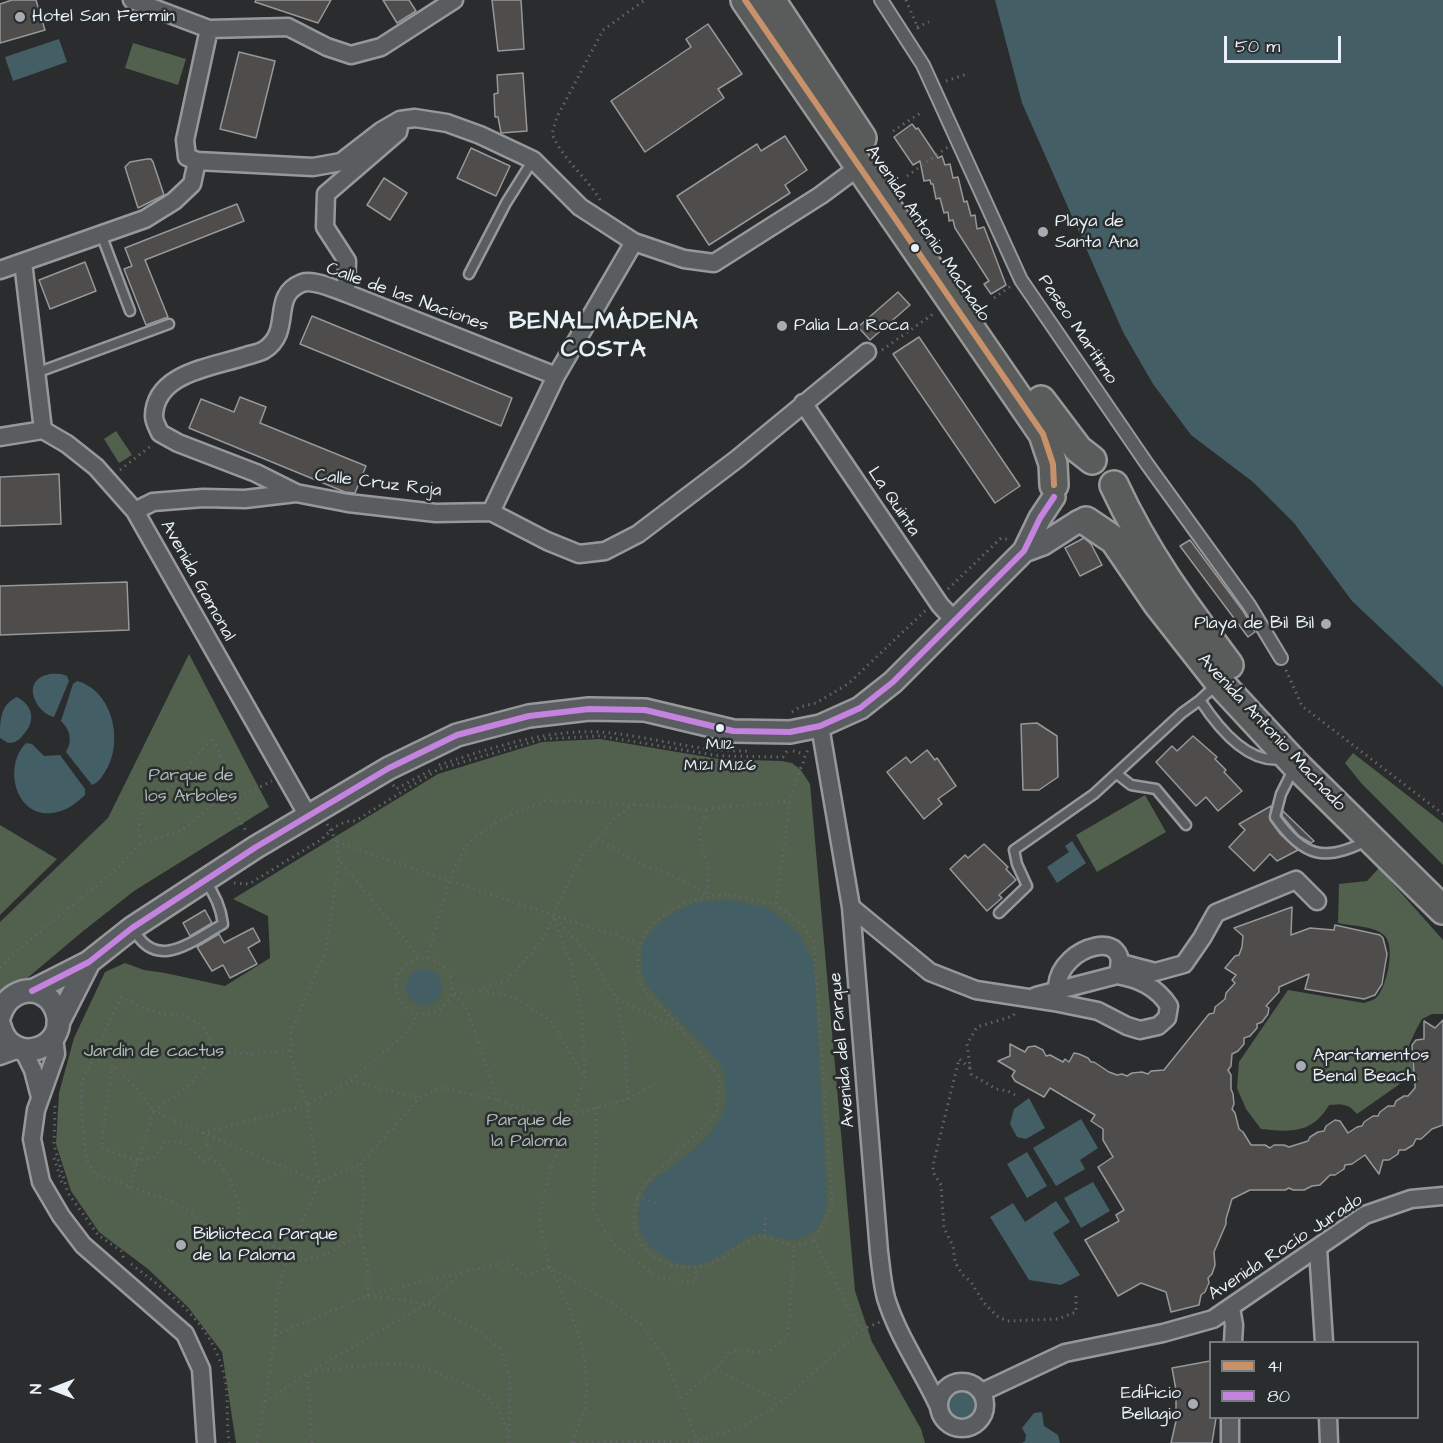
<!DOCTYPE html>
<meta charset="utf-8">
<style>
body{margin:0}
#map{position:relative;width:1443px;height:1443px;overflow:hidden;background:#2b2c2d;font-family:"Architects Daughter",sans-serif}
canvas{display:block}
.legend{position:absolute;left:1209px;top:1341px;width:210px;height:78px;box-sizing:border-box;background:#2a2d2e;border:2px solid #767b7f;margin:0;padding:8px 10px;list-style:none;font-size:18px;color:#e8f1f8}
.legend li{display:flex;align-items:center;gap:12px;height:30px}
.legend b{width:30px;border:2px solid #767b7f}
.north{position:absolute;left:24px;top:1359px;width:60px;height:60px;-webkit-text-stroke:4px #2a2d2e;paint-order:stroke;rotate:270deg;font-size:16px;font-weight:700;line-height:24px;text-align:center;color:#e8f1f8}
.north::after{content:'';display:block;margin:auto;width:21px;height:27px;background:#e8f1f8;clip-path:polygon(50% 0,100% 100%,50% 72%,0 100%)}
.scale{position:absolute;left:1224px;top:36px;width:117px;height:27px;box-sizing:border-box;border:3px solid #e8f1f8;border-top:0;padding-left:8px;font-size:18px;line-height:21px;white-space:nowrap;color:#e8f1f8;-webkit-text-stroke:4px #2a2d2e;paint-order:stroke}
</style>
<div id="map">
<canvas width="1443" height="1443"></canvas>
<ul class="legend">
<li><b style="height:8px;background:#c7916a"></b>41</li>
<li><b style="height:8px;background:#c483df"></b>80</li>
</ul>
<div class="north">N</div>
<div class="scale">50 m</div>
</div>
<script>
const ctx = document.querySelector('canvas').getContext('2d');
ctx.lineJoin = 'round';
function fillPath(path, color) { ctx.fillStyle = color; ctx.fill(path, 'evenodd'); }
function trace(path, color, width, dash) { ctx.strokeStyle = color; ctx.lineWidth = width; ctx.lineCap = dash ? 'butt' : 'round'; ctx.setLineDash(dash || []); ctx.stroke(path); }
function drawText(font, color, halo, rows, align = 'center') {
  ctx.font = font + ' "Architects Daughter",sans-serif'; ctx.lineWidth = 5; ctx.setLineDash([]); ctx.textBaseline = 'middle'; ctx.strokeStyle = halo; ctx.fillStyle = color; for (const [text, x, y, turn = 0] of rows) {
    ctx.save(); ctx.translate(x, y); ctx.rotate((+turn || 0) * Math.PI / 180); ctx.textAlign = isNaN(turn) ? turn : align; if (halo) ctx.strokeText(text, 0, 0); ctx.fillText(text, 0, 0); ctx.restore();
  }
}
fillPath(new Path2D(`
 M133,43l53,16 -8,26 -53,-17z
 M116,431l16,24 -13,8 -15,-24z
 M189,654l80,153 -135,84 -52,41 -82,69v-79l108,-104z
 M600,739l119,20 62,2 11,2 8,6 10,15 45,507 17,51 49,87 4,14h-689l-14,-91 -34,-45 -40,-38 -49,-37 -28,-41 -15,-47 3,-51 15,-55 31,-66 20,-9 19,7 21,3 60,13 45,-28 -2,-42 -35,-17 205,-125 104,-32z
 M1353,753l90,70v42l-81,-81 -17,-21z
 M1145,795l21,37 -69,40 -21,-37z
 M0,825l57,34 -57,56z
 M1379,868l64,72v74h-11l-10,5 -5,9 -8,17 5,29 -57,40c-9,-11 -15,-10 -28,-9 -17,29 -38,27 -68,24l-15,-20 -9,-21 2,-26 49,-72 76,13c5,-2 10,-3 13,-6 10,-11 19,-52 7,-62 -10,-9 -33,-9 -46,-12l1,-39 28,-3z`), '#51614d');
fillPath(new Path2D(`
 M995,0h448v687l-91,-86 -58,-78 -41,-41 -62,-47 -38,-51 -30,-52 -101,-229z
 M59,39l8,23 -54,19 -8,-24z
 M61,674l6,2 2,5 -15,36c-18,-4 -33,-35 -8,-42 5,-2 11,-1 15,-1z
 M77,681c37,10 47,63 28,91 -4,6 -7,11 -13,13l-26,-33c7,-12 4,-22 -5,-31l12,-37z
 M17,697c16,9 19,23 7,37 -5,6 -8,9 -16,9l-8,-5c0,-18 0,-33 17,-41z
 M26,743l6,1 12,12 16,-1 25,34v6c-6,5 -12,11 -19,14 -47,21 -66,-40 -40,-66z
 M1072,841l14,22 -29,20 -10,-16 22,-15 -4,-6z
 M727,900l37,7 6,2 28,23 16,32 13,239c-2,6 -3,13 -5,18 -7,15 -28,22 -43,17 -7,-1 -15,-6 -22,-4 -17,5 -28,17 -43,25 -27,16 -64,-1 -74,-30 -4,-13 -1,-32 8,-43 5,-7 14,-12 21,-17 38,-29 73,-54 50,-107l-71,-75 -6,-16 -1,-15 2,-13 8,-12 14,-13 29,-15z
 M406 987a18 18 0 1 1 36 0a18 18 0 1 1-36 0Z
 M1029,1098l16,30 -19,11 -9,-2 -7,-13 4,-15z
 M1081,1119l17,29 -18,12 5,9 -29,17 -23,-38z
 M1027,1152l20,34 -20,12 -20,-34z
 M1093,1182l17,29 -29,17 -17,-30z
 M1056,1201l14,21 -17,11 27,42 -19,10 -32,-5 -39,-63 23,-14 12,19z
 M944 1404a19 19 0 1 1 38 0a19 19 0 1 1-38 0Z
 M1042,1412l2,14 14,9 2,8h-38l3,-2 1,-6 -4,-7 12,-15z`), '#445e66');
const building = new Path2D(`
 M12,0h24l9,30 -45,13v-39z
 M256,0h75l-13,23 -63,-21z
 M383,0h26l7,11 -19,12z
 M492,0h29l3,49 -26,2z
 M708,24l34,50 -24,15 6,9 -79,54 -34,-51 80,-54 -5,-8z
 M239,52l36,9 -19,77 -36,-9z
 M523,73l4,58 -26,2 -3,-16h-3l-1,-23 4,-1 -1,-18z
 M912,124l4,5 2,-1 20,30 4,-2 3,9 5,-1 3,14 5,-1 6,25 3,-1 4,15 4,-1 2,14 7,-2 22,58 -15,9 -7,-10 5,-3 -34,-53 -2,-8 -4,1 -1,-9 -4,1 -4,-15 -4,1 -3,-15h-2l-1,-4 -6,1 -4,-20 -7,4 -19,-28z
 M785,136l22,34 -22,15 5,8 -81,52 -32,-49 80,-52 4,7z
 M471,148l39,18 -14,30 -39,-18z
 M147,159h4l2,3 11,33 -26,13 -13,-41 5,-5z
 M384,178l23,15 -17,27 -23,-15z
 M237,204l7,17 -99,39 23,57 -22,8 -22,-56 8,-3 -7,-18z
 M85,262l11,29 -46,18 -11,-29z
 M898,292l12,13 -40,35 -12,-13z
 M312,316l200,82 -11,28 -201,-82z
 M919,337l101,149 -25,17 -102,-149z
 M240,397l26,10 -6,16 106,43 -11,27 -10,-1 -156,-64 12,-29 33,13z
 M59,474l2,50 -61,2v-49z
 M1084,538l7,6 11,21 -22,11 -15,-28z
 M1190,540l53,71 12,21 -7,5 -68,-91z
 M127,582l2,48 -129,5v-49z
 M1037,723l20,13 1,41 -19,13h-16l-2,-66z
 M1193,736l24,21 -2,2 11,11 -2,2 18,19 -24,20 -12,-14 -10,9 -40,-44 16,-16 5,5z
 M927,750l8,10 2,-2 19,28 -18,13 4,5 -18,15 -37,-47 19,-15 5,6z
 M1271,806l-1,14 11,15 17,15 -21,11 -7,-7 -16,17 -25,-24 16,-17 -6,-6z
 M1283,811l31,30 -3,2 -12,-7 -17,-20z
 M984,844l24,23 -2,2 10,11 -17,15 3,3 -15,13 -37,-42 15,-14 3,3z
 M1292,907l-1,28 19,-7 24,2 1,-5 45,10 3,3 4,16 -5,30 -7,11 -11,4 -59,-10 4,-15 -30,13v5l-13,14 3,2 -1,6 -6,8 -5,2v4l-7,8 -6,2v6l-6,7 -6,3 -1,12 -3,4 3,5v14l2,5 1,10 -2,5 3,4 4,16 4,3 8,13h14l5,3 4,-3h10l5,2 19,-6 2,-4 8,-5 6,-1 2,-5 9,-6 5,1 8,12 9,-6 5,-1 2,-4 9,-6h5l2,-4 8,-6h6l2,-5 8,-5h4l7,-8v-5l3,-4 -4,-6 -2,-28 4,-5 8,-1v-18l11,7 8,-8v105l-11,4 -11,10h-5l-3,6 -8,5h-6l-1,4 -9,6h-6l-4,14 -14,-19 -13,9 -7,1 -1,4 -9,6h-5l-10,10 -8,1 -8,4h-11l-4,-2 -4,2h-35l-18,9 -6,20v5l-12,28 1,13 -3,9 -4,4 1,5 -4,9 -4,3 -2,10 -28,7 -5,-20 -25,-9 -23,13 -33,-56 34,-19 -3,-6 8,-5 -26,-43 15,-10 -10,-17v-11l-12,-8 4,-6 -45,-27 -6,9 -29,-16 -3,-5 3,-5 -17,-10 12,-5v-12l15,8 3,-5 7,-1 8,4 3,6 4,-1 13,7 2,-3 4,3 5,-9 5,1 9,4 3,4h3l15,10 8,3 5,-1 5,2 5,-3 10,-1 6,2 3,-3 13,-1 45,-56 5,-1 1,-6 10,-8 1,-6 9,-10 -3,-3 4,-5 -11,-7 10,-12 4,-1 3,-8 1,-11 -9,-8z
 M205,910l7,13 -22,13 -7,-13z
 M253,928l7,13 -12,7 9,16 -27,14 -7,-13 -11,6 -15,-24 22,-13 5,9z
 M1210,1361v57h6l-4,25h-41l5,-22v-31l-4,-22z`);
fillPath(building, '#4f4c4c');
trace(building, '#96989a', 1.5);
const service = new Path2D(`
 M101,234l29,77
 M469,274l37,-71 27,-43
 M36,373l133,-49
 M1217,684l-17,16c17,26 47,64 81,59
 M1294,768l-13,26 -6,23c28,40 50,46 93,23
 M1117,774l14,11 25,4 30,36
 M999,913l28,-27 -10,-22 -3,-14 80,-56 88,-81 18,-13
 M133,928c23,45 59,13 90,-4 -2,-16 -8,-30 -18,-43`);
const pedestrian = new Path2D(`
 M881,0l42,65 98,215 126,184 102,141 32,53`);
const minor = new Path2D(`
 M132,0l77,29 79,-2 39,20 24,8 30,-8 73,-47
 M209,29l-24,111 2,17 10,4 116,6 28,-5 40,-31 19,-11 15,-2 32,5 33,12 53,25 47,47 54,35 50,17 30,4 107,-68 39,-29
 M23,262l20,168
 M0,270l145,-51 29,-18 18,-17 5,-23
 M346,293l1,-32 -22,-34 1,-33 72,-62 2,-11
 M803,403l137,202 14,15
 M0,437l43,-7 24,14 29,23 39,44 173,305
 M296,493l-40,-20 -78,-30 -18,-10c-2,-5 -6,-11 -6,-17 1,-44 60,-49 92,-60 6,-2 13,-3 18,-6 30,-19 5,-54 38,-67 12,-4 32,6 44,10l210,83
 M135,511l18,-9 50,-4 42,1 51,-6 52,10 88,10 55,-1 56,29 32,13 26,-3 33,-17 99,-75 130,-107
 M491,512l65,-136 78,-134
 M820,726l31,181 28,345c2,15 3,31 7,46 12,39 36,72 53,109
 M851,907l79,65 46,18 78,12 44,9 29,15 13,4 18,-4 9,-8 2,-12c-12,-19 -30,-27 -52,-31
 M1121,963l34,9 29,-8 18,-26 14,-25 80,-33 21,21
 M1036,996l81,-21c17,-48 -56,-31 -60,11l7,3
 M54,1037l2,17 -20,56 -4,29 9,43 20,34 22,29 102,89 16,35 5,74
 M23,1050l10,20 7,27
 M0,1056l19,-7
 M1318,1249l6,93
 M1231,1308l3,17 -1,17
 M939 1405a23 23 0 1 1 46 0a23 23 0 1 1-46 0Z
 M982,1392l83,-39 98,-20 50,-14 152,-104 46,-16 32,-3
 M1230,1418v25
 M1328,1418l1,25`);
const tertiary = new Path2D(`
 M1024,551l19,-7 36,-23
 M32,991l57,-29 43,-34 124,-81 133,-79 68,-33 72,-19 60,-7 56,1 88,21 57,1 30,-6 40,-18 33,-26 131,-131 16,-33 14,-21
 M0,1015c5,-17 22,-29 40,-22 7,3 13,9 16,17 15,38 -45,59 -56,16
 M58,1023l31,-61`);
const primary = new Path2D(`
 M745,0l298,434 10,30 1,21
 M771,0l91,138
 M1041,400l37,49 14,11
 M1114,485c32,69 70,120 115,180
 M1086,521l28,19 43,63 62,79 77,83 147,145`);
trace(service, '#96989a', 13);
trace(pedestrian, '#96989a', 16);
trace(minor, '#96989a', 21);
trace(tertiary, '#96989a', 26);
trace(primary, '#96989a', 32);
trace(new Path2D(`
 M906,0l14,33
 M917,27l12,-5
 M946,81l21,-7
 M893,131l29,-19
 M907,176l41,-29
 M600,200c-14,-24 -37,-40 -48,-66l5,-17 46,-87 42,-30
 M994,298l17,-12
 M882,350l54,-38
 M120,470l32,-25
 M948,589l53,-51 10,2
 M1286,670l16,36 141,108
 M792,712l8,-5 16,-4 32,-19 78,-74
 M793,751l11,3
 M439,765c52,-17 107,-36 162,-33 49,4 97,20 146,19
 M393,785l3,4 35,-19
 M230,802l17,31
 M634,804l-20,15 -36,42 -25,55 18,47 11,52 3,64 -37,98 -9,44 11,46 61,36 31,22 24,35 32,83
 M706,810l-7,25 8,26 1,35
 M327,824l10,18 2,18 81,98
 M597,839l44,25 45,17 22,15
 M337,842l112,39 190,62
 M141,843l-3,-14 8,-25 28,-19 38,-48 12,26 -8,39
 M339,860l-13,89 -35,83v24l3,13 13,36 43,-24 59,-51 6,-9v-8
 M234,883l15,1 73,-45c8,-9 20,-19 33,-18l84,-52 103,-30 58,-3 120,20 63,1 4,-6
 M728,895l48,9 26,21 12,17 18,263 -18,35 -20,6 -34,-10c-21,8 -39,26 -62,31 -5,1 -12,0 -18,-1 -44,-4 -58,-48 -35,-82l71,-70 4,-36c-17,-22 -34,-44 -52,-64 -7,-7 -18,-14 -23,-22 -6,-10 -8,-25 -7,-36 4,-41 53,-60 90,-61z
 M776,904l14,-103 10,-32c5,-6 3,-13 9,-20
 M396 986a28 28 0 1 1 56 0a28 28 0 1 1-56 0Z
 M427,958l22,-77 16,-33 8,-9 25,-18 26,-12 21,-8h28l133,8 84,-8
 M0,968l14,-15 103,-84 24,-26 40,-12 35,-29h14l42,-21
 M481,990l37,9 33,22 33,56
 M210,1051l42,3 39,-4
 M970,1068l-11,-9 -26,106v7l8,13 3,43 9,18 2,16 7,12 9,8 13,21 13,13 10,5 51,-2 18,-7v-17
 M351,1081l68,17
 M1015,1095l-7,-4 -12,-2 -25,-15 -4,-30 10,-17 36,-11 3,-5
 M628,1099l27,-15
 M498,1100l-32,-93 -14,-13 28,-4 27,-10 38,-43 8,-21 37,39 27,44 62,30
 M55,1106l-1,39 14,48 30,42 23,16 3,8
 M597,1107l-4,103 20,34 44,33 38,6 1,-15
 M54,1158l8,25
 M129,1188l25,-77 -24,-30 -18,-16 -11,83 37,13 17,-4 10,-16 20,2 19,18 9,-3
 M637,1197l19,6
 M240,1232l49,21 12,8 26,-7 33,-21
 M764,1237l2,-24
 M814,1240l47,90 19,-8
 M131,1264c42,32 82,59 94,115 4,20 1,43 4,64
 M275,1335l93,-40 59,9 54,28 19,17 10,29 -1,65
 M715,1369l66,32
 M681,1398l34,-29 17,-18 36,1 20,-16 6,-90
 M265,1402l43,-29 119,-69 34,-31
 M257,1443l8,-41 10,-67 2,-39 12,-43 30,-71 -116,-49 10,25 14,15 12,30 1,29 -4,6 -12,1 -30,-24 -21,-13 -79,-28 -8,-15 -5,-51 1,-26 39,-85c14,7 27,15 43,17 6,1 13,-1 18,1 35,12 35,40 12,65 -11,12 -27,21 -40,31l49,22 104,-28 12,77 42,-18
 M312,1443l-4,-70c35,-5 72,-12 107,-7 12,1 24,8 35,12 29,10 49,23 57,54
 M572,1443c4,-12 10,-24 13,-36 9,-45 -15,-100 -35,-140l-26,9 -15,-15 -141,34v-27l-8,-35 4,-46 -3,-23 58,-66 21,-11 58,13 32,12 42,2 56,-15 -3,-52 -8,-48
 M574,1443l123,-2 49,-16 36,-24 79,-71`), '#636566', 3, [1.5, 4.5]);
trace(service, '#5a5d60', 8);
trace(pedestrian, '#5a5d60', 12);
trace(minor, '#5a5d60', 16);
trace(tertiary, '#5a5d60', 21);
trace(primary, '#5a5b5b', 27);
trace(new Path2D(`
 M745,0l298,434 10,30 1,21`), '#c7916a', 6);
trace(new Path2D(`
 M32,991l57,-29 43,-34 124,-81 133,-79 68,-33 72,-19 60,-7 56,1 88,21 57,1 30,-6 40,-18 33,-26 131,-131 16,-33 14,-21`), '#c483df', 6);
for (const [x, y, r, color] of [
 [20,17,6,"#a6acb1"],
 [1043,232,6,"#a6acb1"],
 [915,248,5,"#e8f1f8"],
 [782,326,6,"#a6acb1"],
 [1326,624,6,"#a6acb1"],
 [720,728,5,"#e8f1f8"],
 [1301,1066,6,"#a6acb1"],
 [181,1245,6,"#a6acb1"],
 [1193,1404,6,"#a6acb1"]
]) { const dot = new Path2D(); dot.arc(x, y, r, 0, 2 * Math.PI); ctx.fillStyle = color; ctx.fill(dot); trace(dot, '#2a2d2e', 2); }
drawText('16px', '#e8f1f8', '#2a2d2e', [
 ["M.112",720,746],
 ["M.121 M.126",720,767]
]);
drawText('18px', '#e8f1f8', '#2a2d2e', [
 ["Hotel San Fermin",32,17],
 ["Playa de",1055,222],
 ["Santa Ana",1055,243],
 ["Palia La Roca",794,326],
 ["Playa de Bil Bil",1314,624,"right"],
 ["Apartamentos",1313,1056],
 ["Benal Beach",1313,1077],
 ["Biblioteca Parque",193,1235],
 ["de la Paloma",193,1256],
 ["Edificio",1181,1394,"right"],
 ["Bellagio",1181,1415,"right"]
], 'left');
drawText('18px', '#e8f1f8', '#2a2d2e', [
 ["Avenida Antonio Machado",927,234,56],
 ["Calle de las Naciones",407,298,20],
 ["Paseo Marítimo",1077,330,56],
 ["Calle Cruz Roja",378,484,7],
 ["La Quinta",893,502,56],
 ["Avenida Gamonal",197,581,61],
 ["Avenida Antonio Machado",1271,733,47],
 ["Avenida del Parque",843,1050,-95],
 ["Avenida Rocío Jurado",1286,1248,-33]
]);
drawText('18px', '#aebbb6', '#2a2d2e', [
 ["Parque de",191,776],
 ["los Arboles",191,797],
 ["Jardín de cactus",154,1052],
 ["Parque de",529,1121],
 ["la Paloma",529,1142]
]);
ctx.letterSpacing = '1.5px';
drawText('bold 24px', '#e8f1f8', '#2a2d2e', [
 ["BENALMÁDENA",604,323],
 ["COSTA",604,351]
]);
ctx.letterSpacing = '0px';
</script>
